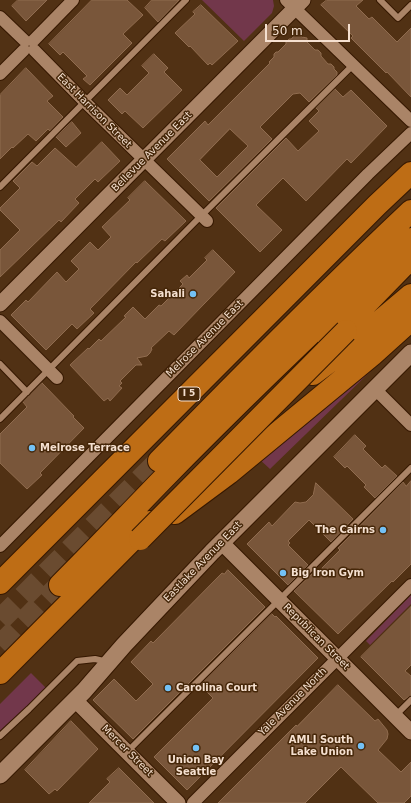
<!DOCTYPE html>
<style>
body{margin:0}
#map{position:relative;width:411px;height:803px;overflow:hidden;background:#513114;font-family:"DejaVu Sans",sans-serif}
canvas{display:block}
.scale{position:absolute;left:265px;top:24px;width:85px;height:18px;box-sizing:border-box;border:2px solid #f5e0d0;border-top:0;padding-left:5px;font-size:12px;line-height:14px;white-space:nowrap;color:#f5e0d0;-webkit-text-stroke:3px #462709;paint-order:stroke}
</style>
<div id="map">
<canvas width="411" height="803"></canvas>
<div class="scale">50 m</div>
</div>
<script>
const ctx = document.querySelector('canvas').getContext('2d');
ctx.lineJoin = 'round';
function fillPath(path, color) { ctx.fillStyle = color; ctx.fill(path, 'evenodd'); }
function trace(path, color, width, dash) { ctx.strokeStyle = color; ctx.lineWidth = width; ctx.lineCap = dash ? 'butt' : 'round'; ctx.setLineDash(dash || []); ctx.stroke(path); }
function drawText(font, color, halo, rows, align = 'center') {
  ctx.font = font + ' "DejaVu Sans",sans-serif'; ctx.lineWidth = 3; ctx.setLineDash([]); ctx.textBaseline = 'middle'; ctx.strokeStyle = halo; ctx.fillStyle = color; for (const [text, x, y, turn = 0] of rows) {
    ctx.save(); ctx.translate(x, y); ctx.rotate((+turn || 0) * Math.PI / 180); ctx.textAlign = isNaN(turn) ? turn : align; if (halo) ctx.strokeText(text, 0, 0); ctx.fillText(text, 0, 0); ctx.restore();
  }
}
fillPath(new Path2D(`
 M202,0h71l1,6 -2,7 -28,28z
 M376,366l-106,103 -12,-11z
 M411,595v9l-41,41 -4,-4z
 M31,673l19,19 -50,40v-28z`), '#72374b');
const building = new Path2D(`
 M18,0h29l-21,21 -14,-15z
 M92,0h35l16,15 -20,19 9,9 -42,42 -7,-6 4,-3 -24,-24 -3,3 -11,-11z
 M152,0h27l-21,22 -13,-14z
 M327,0h36l-7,6 13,13 3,-2 25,25 14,-14v69l-24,-25 -1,1 -35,-35 2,-2 -32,-31z
 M201,5l37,36 -26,24 -2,-2 -2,2 -18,-19 -1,1 -14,-14 20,-19 -2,-2z
 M297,33l5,4 5,1v4l8,8h3l3,3v3l7,8h3l3,3v2l3,3v3l-28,27 -9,-9 -7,1 -33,33 12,12 -63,62 -42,-42 38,-38 3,4 62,-62 -1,-1 5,-5v-3l2,-2h2l8,-8v-2l3,-3h2zM230,129l18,17 -31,31 -17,-17z
 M154,54l14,14 -4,4 18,18 -39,38 -18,-17 -3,3 -14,-14 12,-12 7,7 22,-22 -7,-7z
 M26,68l27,28 -6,5 16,16 -13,14 -2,-2 -12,12 -8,-7 -15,14 -1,-1 -12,12v-64z
 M335,89l8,8 8,-7 36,36 -36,37 -4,-4 -41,42 -23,-23 -27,27 26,25 -22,22 -44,-44 70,-70 12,13 21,-20 -10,-10 10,-10 -3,-3z
 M72,122l9,11 -15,14 -10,-10z
 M102,142l18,19 -22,21 -3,-3 -20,20 4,4 -18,19 -2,-2 -59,57v-27l20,-20 -20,-20v-2l20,-20 -7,-7 19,-19 5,4 18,-18 21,19z
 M145,181l41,40 -21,20 -3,-2 -25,24 -1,-1 -46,47 4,4 -17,16 -5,-5 -26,26 -35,-35 15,-15 2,2 29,-30 9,10 13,-13 -8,-8 19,-19 8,8 13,-13 -9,-10 28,-27 -2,-2z
 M213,250l22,22 -61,63 -5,-4 -18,17 1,1 -2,4 -3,3 -10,2 5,7h-6l-16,16 2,2 -3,3 3,2 -12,13 -2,-3 -4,3 -34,-36 18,-17 1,1 10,-10 2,2 25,-24 -2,-1 9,-9 12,12 14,-14 2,1 22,-22 -3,-3 7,-6 2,3 18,-18 -2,-2z
 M42,383l30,31 2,2 -1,1 11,11 -44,45 2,2 -15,14 -27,-26v-29l27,-27 -4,-5z
 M355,435l11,11 -3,3 19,19 3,-3 12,11 -22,22 -11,-11 2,-2 -19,-19 -2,2 -11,-11z
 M411,481v83l-18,18 -1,-1 -54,53 -44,-43 20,-19 2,2 24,-24 -2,-2 65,-66 3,4z
 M316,483l37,36 -22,23 -22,-22 -21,21 2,2 -2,2 20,20 -20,20 -41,-41 22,-22 3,4 23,-24 5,1 6,-1 7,-7z
 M228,570l37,37 -132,132 -40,-39 21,-21 22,22 17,-17 -22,-22 20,-21 2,2 69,-70 2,1z
 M411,607v58l-6,6 6,5v20l-3,1 -4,3 -43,-43z
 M272,614l3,3 1,-1 42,42 -131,132 -33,-33 59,-59 -13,-13z
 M338,685l37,36 3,-2 9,11 1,4 -1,5 -9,11 23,22 10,-10v34l-7,7h-26l-37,-36 -36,36h-87l78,-78 1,1z
 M71,721l27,28 -41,42 -2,-2 -6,5 -24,-24z
 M119,768l35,35h-65l21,-21 -3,-3z`);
fillPath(building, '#79563a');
trace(building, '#906c4f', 1);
trace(new Path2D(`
 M0,620l159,-159
 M0,646l60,-61`), '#6a4b30', 22, [22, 11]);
const service = new Path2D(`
 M380,0l18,18 13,-13
 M0,187l186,-187
 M0,364l27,28
 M0,419l194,-196 159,-158
 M395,716l16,-16
 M0,736l29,-27 48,-48 18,-2 13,3
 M127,752l284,-284`);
const minor = new Path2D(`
 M286,0l125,121
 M0,17l25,24
 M33,41l40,-41
 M34,50l51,52 122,119
 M0,74l24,-24
 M0,321l57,57
 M375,389l36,36
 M0,546l368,-372 43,-41
 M193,803l218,-218`);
const tertiary = new Path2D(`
 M0,304l303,-304
 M221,542l190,190
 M75,700l103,103`);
const secondary = new Path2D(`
 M0,775l84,-84 40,-46 88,-93 199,-199`);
const motorway = new Path2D(`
 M329,342l82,-84
 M313,374l40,-30 58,-49
 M159,461c83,-85 166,-169 252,-250
 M175,513l54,-40 143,-118 39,-35
 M0,583l377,-378 34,-32
 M60,585c34,-34 67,-69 101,-104 81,-83 165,-163 250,-242
 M0,673l150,-151`);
trace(service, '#361800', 8);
trace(minor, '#361800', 14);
trace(tertiary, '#361800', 17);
trace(secondary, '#361800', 19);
trace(motorway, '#361800', 24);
trace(service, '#aa8467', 6);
trace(minor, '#aa8467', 12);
trace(tertiary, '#aa8467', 15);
trace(secondary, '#aa8467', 17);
trace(motorway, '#be6d15', 22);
const motorwayBridge = new Path2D(`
 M140,539l206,-208`);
trace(motorwayBridge, '#361800', 24, []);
trace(motorwayBridge, '#be6d15', 22);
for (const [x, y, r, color] of [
 [193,294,4,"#73c1f5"],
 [32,448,4,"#73c1f5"],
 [383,530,4,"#73c1f5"],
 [283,573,4,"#73c1f5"],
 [168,688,4,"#73c1f5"],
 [361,746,4,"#73c1f5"],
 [196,748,4,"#73c1f5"]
]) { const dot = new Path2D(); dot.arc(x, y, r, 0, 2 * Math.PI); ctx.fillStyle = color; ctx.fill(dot); trace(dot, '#462709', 1.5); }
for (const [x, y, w] of [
 [189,394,22]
]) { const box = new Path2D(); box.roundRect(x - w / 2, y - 7, w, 14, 3); ctx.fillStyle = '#462709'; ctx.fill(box); trace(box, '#f5e0d0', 1); }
drawText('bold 9px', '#f5e0d0', null, [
 ["I 5",189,394]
]);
drawText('10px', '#f5e0d0', '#462709', [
 ["East Harrison Street",94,111,45],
 ["Bellevue Avenue East",152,152,-45],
 ["Melrose Avenue East",205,339,-45],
 ["Eastlake Avenue East",203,562,-46],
 ["Republican Street",316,637,45],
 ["Yale Avenue North",293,702,-45],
 ["Mercer Street",127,751,45]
]);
drawText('bold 10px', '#f5e0d0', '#462709', [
 ["Sahali",185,294],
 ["Melrose Terrace",40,448,"left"],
 ["The Cairns",375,530],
 ["Big Iron Gym",291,573,"left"],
 ["Carolina Court",176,688,"left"],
 ["AMLI South",353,740],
 ["Lake Union",353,752],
 ["Union Bay",196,760,"center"],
 ["Seattle",196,772,"center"]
], 'right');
</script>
